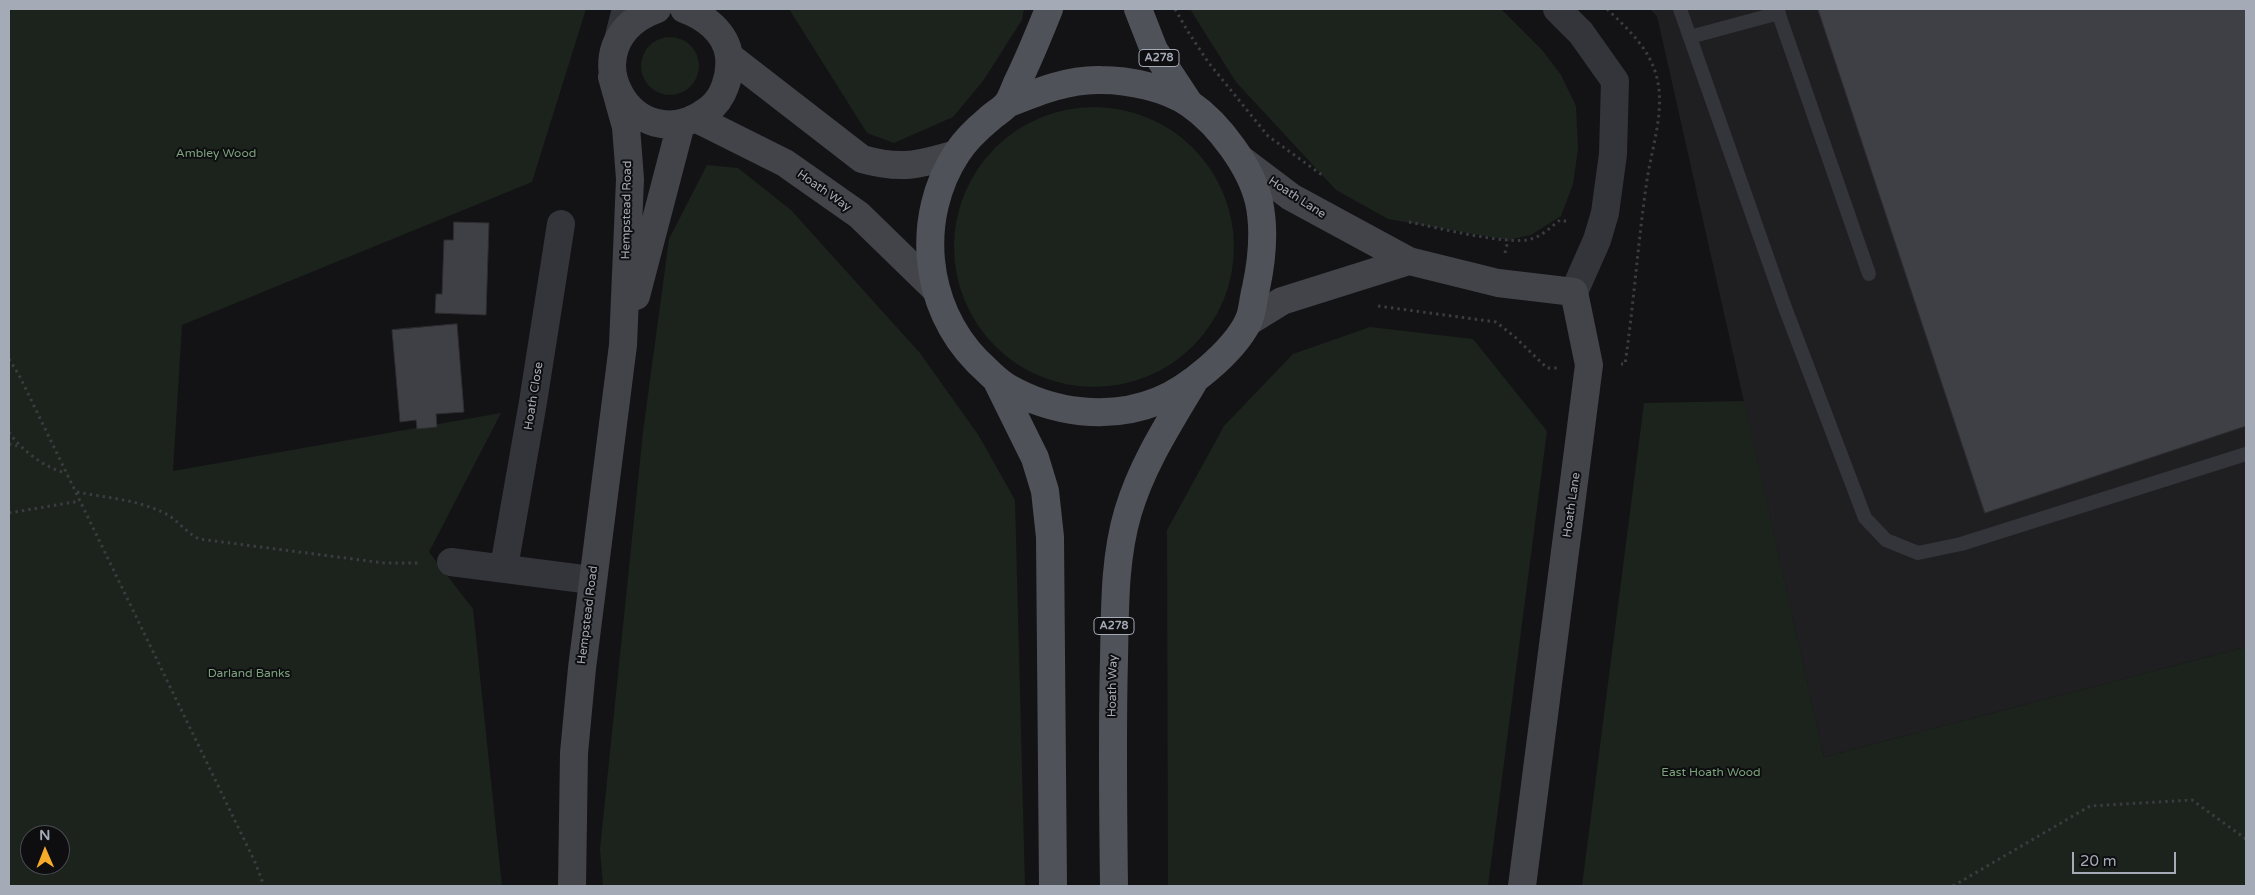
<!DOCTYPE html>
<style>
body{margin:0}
#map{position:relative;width:2255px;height:895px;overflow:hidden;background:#131315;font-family:"Varela Round",sans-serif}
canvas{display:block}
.frame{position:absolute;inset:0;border:10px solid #a4aab6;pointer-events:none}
.north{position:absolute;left:20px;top:825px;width:50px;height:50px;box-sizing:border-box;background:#0e0e10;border:1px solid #4a4c52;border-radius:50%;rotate:359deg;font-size:14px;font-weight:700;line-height:20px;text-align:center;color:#a4aab6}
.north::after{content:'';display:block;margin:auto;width:18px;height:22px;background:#f7ac29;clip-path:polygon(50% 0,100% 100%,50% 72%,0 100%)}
.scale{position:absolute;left:2072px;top:852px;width:104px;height:22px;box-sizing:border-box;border:2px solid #a4aab6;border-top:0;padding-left:6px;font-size:15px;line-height:18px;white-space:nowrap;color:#a4aab6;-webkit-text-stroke:4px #0e0e10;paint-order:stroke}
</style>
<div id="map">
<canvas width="2255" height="895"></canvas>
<div class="frame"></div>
<div class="north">N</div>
<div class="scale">20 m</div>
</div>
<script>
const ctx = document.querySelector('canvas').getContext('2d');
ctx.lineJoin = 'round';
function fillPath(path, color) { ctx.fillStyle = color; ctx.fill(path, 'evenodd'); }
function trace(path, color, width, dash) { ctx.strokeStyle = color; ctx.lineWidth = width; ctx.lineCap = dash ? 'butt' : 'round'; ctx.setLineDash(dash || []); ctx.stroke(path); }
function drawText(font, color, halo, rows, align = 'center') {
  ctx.font = font + ' "Varela Round",sans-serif'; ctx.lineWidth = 4; ctx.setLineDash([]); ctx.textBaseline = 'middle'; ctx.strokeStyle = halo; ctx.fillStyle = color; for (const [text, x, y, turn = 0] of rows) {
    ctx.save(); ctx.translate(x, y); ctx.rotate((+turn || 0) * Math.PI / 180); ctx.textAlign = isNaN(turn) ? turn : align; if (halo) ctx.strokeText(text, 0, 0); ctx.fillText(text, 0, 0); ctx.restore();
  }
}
fillPath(new Path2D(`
 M1650,9h596v638l-422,110 -167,-741z`), '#1f1f22');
fillPath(new Path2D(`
 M9,9h577l-54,173 -350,143 -9,146 328,-58 -72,139 44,57 29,277h-493zM30,835h30v30h-30z
 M789,9h235l-2,11 -39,61 -30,36 -59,26 -27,-10z
 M1190,9h311l42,42 18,24 15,31 2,43 -5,35 -12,32 -30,19 -23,5 -120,-21 -52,-29 -100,-108z
 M641 66a29 29 0 1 1 58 0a29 29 0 1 1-58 0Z
 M954 247a140 140 0 1 1 280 0a140 140 0 1 1-280 0Z
 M707,165l31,3 53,42 129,143 59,83 36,64 10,386h-422l-3,-37 43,-417 26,-193z
 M1370,327l103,12 74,92 -59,455h-320l-1,-356 57,-104 69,-72z
 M1744,401l80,356 422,-110v239h-664l62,-483z`), '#1b231c');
const building = new Path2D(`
 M1818,9h428v417l-261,87z
 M454,222l35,1 -3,92 -51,-2 1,-19h6l2,-54h9z
 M457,324l7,88 -28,2 1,13 -20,2 -1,-9 -16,2 -8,-92z`);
fillPath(building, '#3f4045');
trace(building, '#2d2d31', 1);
trace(new Path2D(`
 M1175,9l12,21 21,32 60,74 54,39
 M1607,9c21,20 43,40 50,69 8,33 -5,69 -10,102 -9,61 -13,123 -22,184h-4
 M1409,222c26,5 100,24 122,17 11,-3 20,-12 29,-19l10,2
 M1505,253l3,-13
 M1378,306l118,16 19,15 32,31h11
 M9,359l10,16 236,487 9,24
 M9,432c12,18 36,36 57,41
 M9,444l8,2
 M77,492c30,6 64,8 91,23 11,7 19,18 31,24l185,24h35
 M9,513l71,-12
 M1953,886l137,-80 102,-6 54,39`), '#3a3c41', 3, [2.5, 4]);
trace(new Path2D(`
 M1680,9l104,296 81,213 21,22 32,13 43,-9 285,-90
 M1777,9l92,265
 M1690,37l89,-24`), '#34353a', 14);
trace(new Path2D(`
 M1557,9l24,24 34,48 -2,73 -8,59 -8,27 -23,52
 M619,36l7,-27
 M451,562l140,18
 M504,567l29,-165 28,-178`), '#34353a', 28);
trace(new Path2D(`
 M657,9c-93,34 -24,157 51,101 16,-11 23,-35 21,-54 -3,-24 -25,-40 -45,-47
 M729,56l133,103c39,11 56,6 94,-5
 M697,119l88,44 74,52 75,73
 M1242,160l49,37 118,64 89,22 76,9 15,73 -67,521
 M636,296l45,-172
 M1248,322l34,-21 127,-40
 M572,886l2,-133 8,-85 41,-323 7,-166 -4,-52 -14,-50`), '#42444a', 28);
trace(new Path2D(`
 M1138,9l16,41 35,53
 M1007,104c30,-12 61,-25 94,-24 28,0 66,8 89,24 29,20 61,63 69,98 6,28 3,58 -3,86 -3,10 -3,24 -8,34 -15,30 -60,67 -90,79 -49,20 -106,12 -151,-14 -12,-7 -20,-17 -30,-26 -54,-55 -62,-144 -20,-208 9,-14 20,-24 32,-34 5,-5 13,-9 18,-15 4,-5 7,-14 10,-21 12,-24 22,-49 32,-74
 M997,381l38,77 10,33 5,46 3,349
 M1114,886c-1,-76 -2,-152 0,-227 1,-49 0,-100 14,-147 14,-47 40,-87 65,-129`), '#505259', 28);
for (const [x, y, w] of [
 [1159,58,40],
 [1114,626,40]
]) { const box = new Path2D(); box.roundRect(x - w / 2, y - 8.5, w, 17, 4); ctx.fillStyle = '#0e0e10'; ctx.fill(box); trace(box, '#a4aab6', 1); }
drawText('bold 11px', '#a4aab6', null, [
 ["A278",1159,58],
 ["A278",1114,626]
]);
drawText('12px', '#7ba27c', '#0e0e10', [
 ["Ambley Wood",216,154],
 ["Darland Banks",249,674],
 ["East Hoath Wood",1711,773]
]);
drawText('12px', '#a4aab6', '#0e0e10', [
 ["Hoath Way",824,191,35],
 ["Hoath Lane",1297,198,33],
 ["Hempstead Road",627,210,-89],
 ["Hoath Close",534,396,-81],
 ["Hoath Lane",1572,505,-82],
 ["Hempstead Road",588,615,-83],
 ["Hoath Way",1113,686,-89]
]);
</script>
